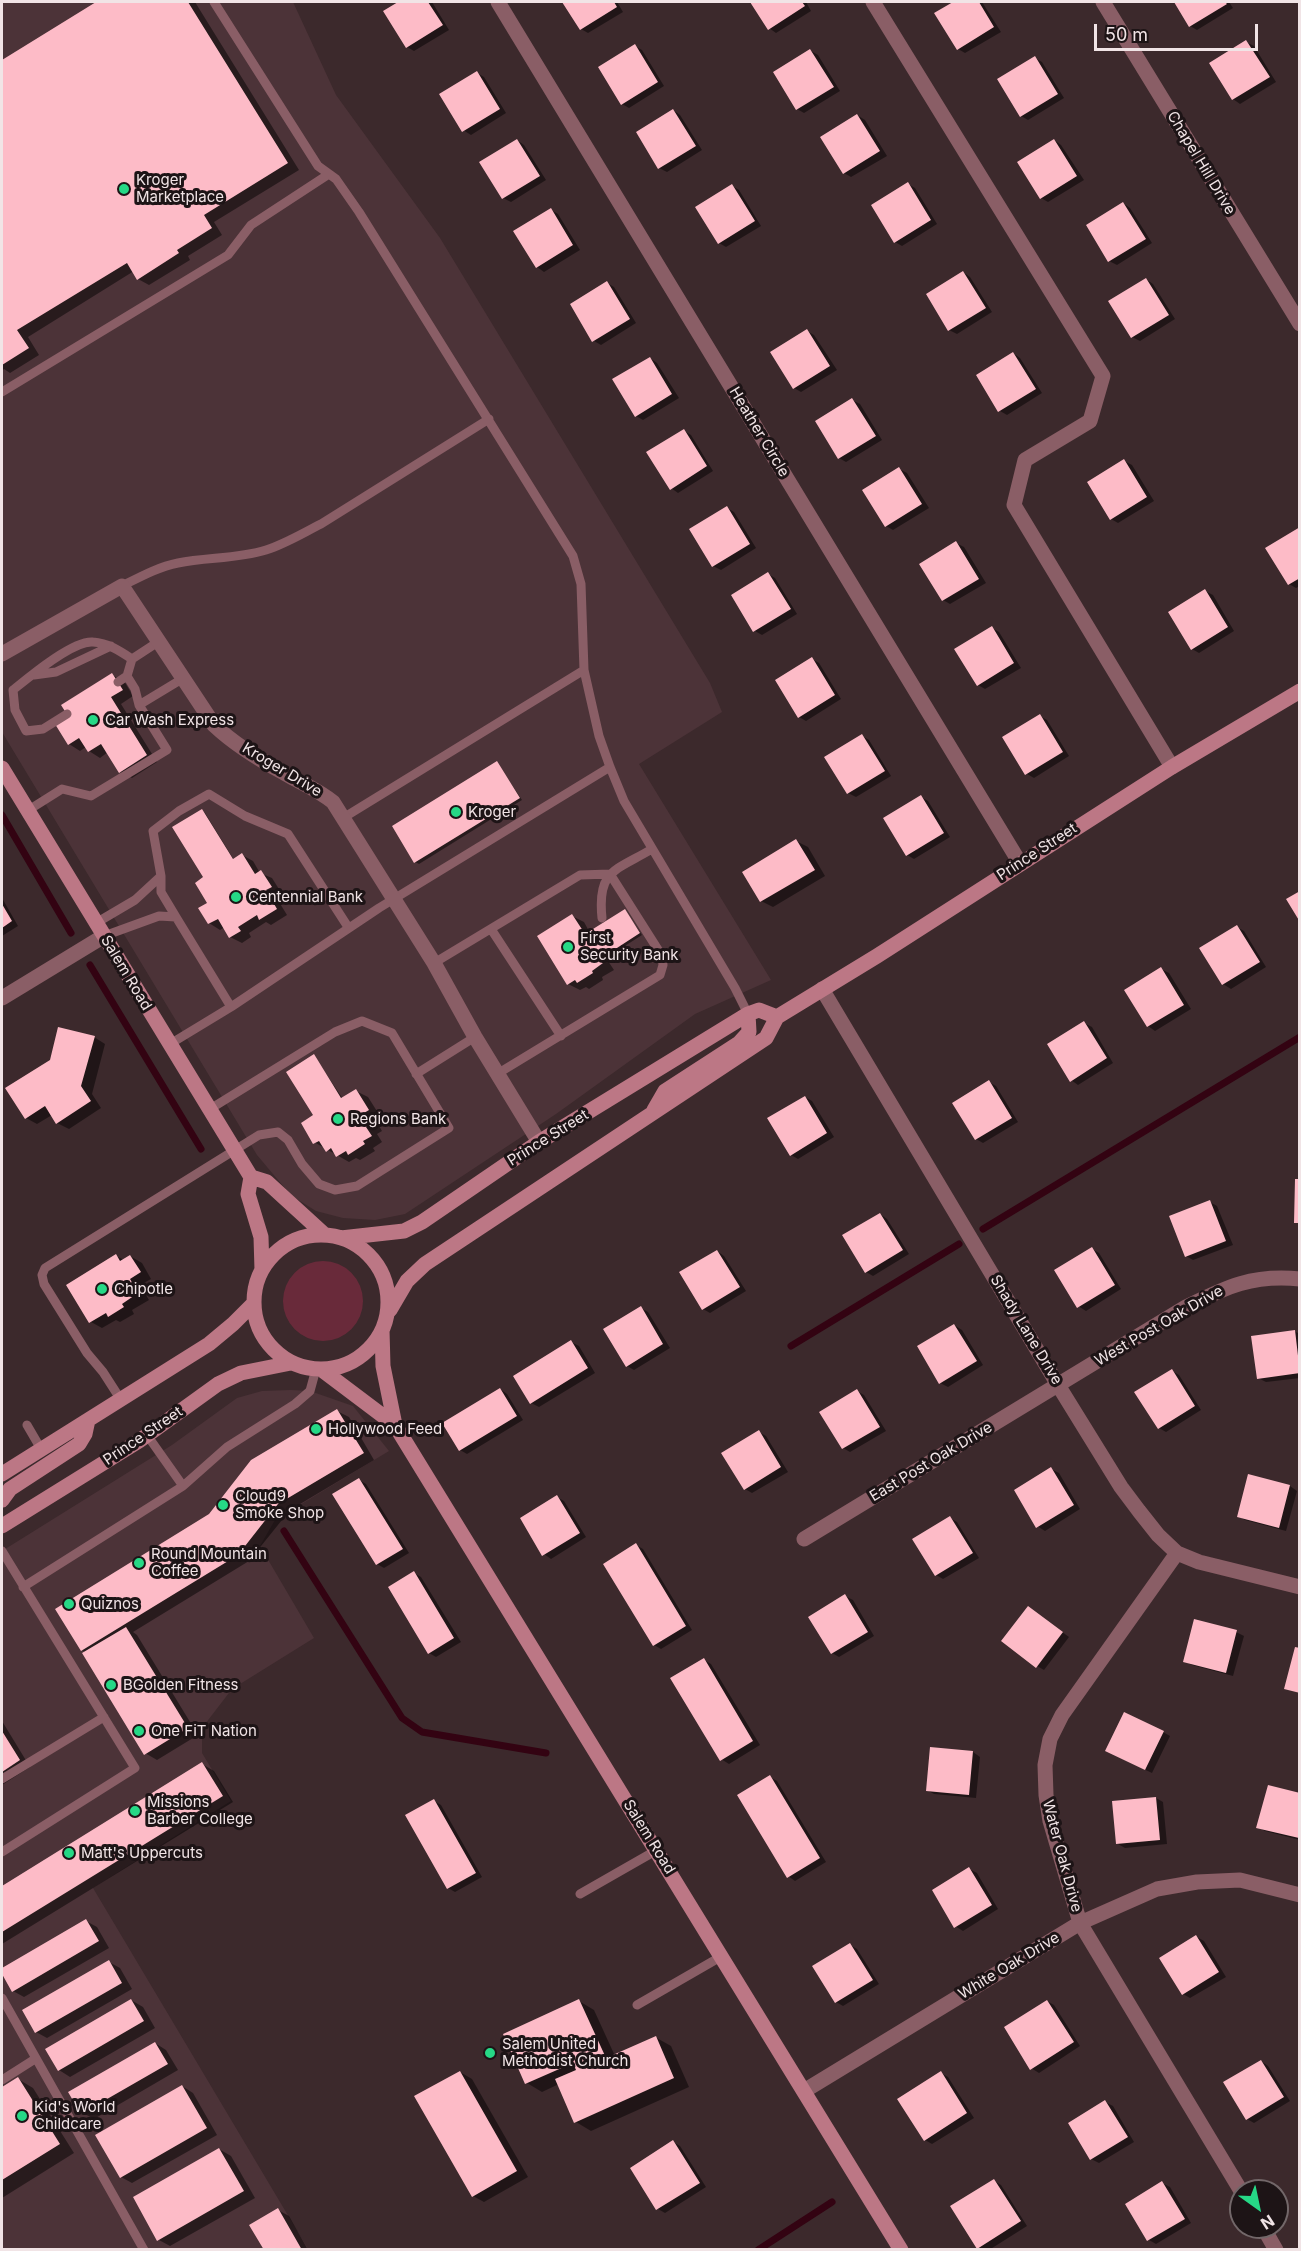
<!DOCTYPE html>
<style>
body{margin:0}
#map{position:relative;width:1301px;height:2251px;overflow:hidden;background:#3c292c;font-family:Inter,sans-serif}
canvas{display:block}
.frame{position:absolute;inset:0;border:3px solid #f1e4e6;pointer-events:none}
.north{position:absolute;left:1229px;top:2179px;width:60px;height:60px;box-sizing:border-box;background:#1d1416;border:2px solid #726769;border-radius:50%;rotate:147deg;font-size:16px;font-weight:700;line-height:24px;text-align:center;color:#f1e4e6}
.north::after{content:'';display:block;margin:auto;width:21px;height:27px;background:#26d886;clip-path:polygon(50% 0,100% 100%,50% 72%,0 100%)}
.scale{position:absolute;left:1094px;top:24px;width:164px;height:27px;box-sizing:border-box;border:3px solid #f1e4e6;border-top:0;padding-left:8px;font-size:18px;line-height:21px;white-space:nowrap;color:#f1e4e6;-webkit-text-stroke:4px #1d1416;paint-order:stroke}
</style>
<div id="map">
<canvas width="1301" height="2251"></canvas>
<div class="frame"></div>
<div class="north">N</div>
<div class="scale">50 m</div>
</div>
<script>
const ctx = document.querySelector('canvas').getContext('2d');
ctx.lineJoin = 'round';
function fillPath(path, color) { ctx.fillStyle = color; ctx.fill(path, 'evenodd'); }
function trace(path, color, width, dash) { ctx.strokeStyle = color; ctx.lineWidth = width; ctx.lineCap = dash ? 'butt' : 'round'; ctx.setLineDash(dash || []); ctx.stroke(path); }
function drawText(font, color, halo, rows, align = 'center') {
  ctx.font = font + ' Inter,sans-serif'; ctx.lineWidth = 6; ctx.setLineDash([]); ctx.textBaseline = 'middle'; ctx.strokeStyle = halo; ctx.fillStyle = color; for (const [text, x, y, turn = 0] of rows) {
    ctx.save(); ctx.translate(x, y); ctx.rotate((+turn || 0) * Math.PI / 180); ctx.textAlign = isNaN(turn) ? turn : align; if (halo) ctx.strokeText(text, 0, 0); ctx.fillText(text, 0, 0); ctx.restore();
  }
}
fillPath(new Path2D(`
 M2,2h291l43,93 104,143 270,445 12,29 -83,52 132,216 -76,34 -139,100 -151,100 -30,6 -32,-2 -27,-7 -24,-15 -14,-16 -21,-25 -255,-423z
 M291,1390l19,1 43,15 36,45 -114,69 -15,26 54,92 -82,51 -30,39v25l29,48 -138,87 215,361 -306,1v-699l170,-106 65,-47 25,-7z`), '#4c3338');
fillPath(new Path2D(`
 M283 1301a40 40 0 1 1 80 0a40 40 0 1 1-80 0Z`), '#692a3a');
fillPath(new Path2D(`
 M99,2h96l104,168 -85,52 8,13 -34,21 2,4 -41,25 -11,-6 -4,-8 -106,66 11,18 -29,18 -6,-4 -2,2v-314l2,3z
 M401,2h31l17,28 -35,21 -7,-4 -22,-36z
 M564,2h53l6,10 -35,21 -7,-4z
 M752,2h54l5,9 -35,22 -7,-5z
 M956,2h26l19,30 -36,21 -7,-4 -22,-36z
 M1175,2h54l4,6 -36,22 -7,-4z
 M1246,42l8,4 22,36 -36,22 -7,-5 -22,-35z
 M635,46l7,4 22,36 -35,22 -7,-4z
 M811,51l7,4 22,36 -36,22 -7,-4z
 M1035,58l7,4 22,36 -36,22 -7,-4z
 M477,73l7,4 22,36 -35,22 -8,-5z
 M673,110l7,5 22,35 -35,22 -8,-4z
 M857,115l8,5 22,36 -36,21 -7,-4z
 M517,140l7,5 22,35 -35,22 -8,-4z
 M1054,140l7,5 23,35 -36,22 -7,-4z
 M908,184l7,4 22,36 -35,22 -7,-4z
 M732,186l7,4 22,36 -35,21 -7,-4z
 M1123,203l7,5 22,35 -35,22 -8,-4z
 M551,210l7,4 22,36 -36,22 -7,-5z
 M963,272l7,5 22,35 -35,22 -8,-4z
 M1146,279l7,5 22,35 -35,22 -8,-4z
 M607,283l7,4 22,36 -35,22 -7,-4z
 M807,331l7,4 23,35 -36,22 -7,-4z
 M1013,353l7,5 22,35 -35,22 -7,-4z
 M650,358l7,5 22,35 -36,22 -7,-4z
 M852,400l8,4 22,36 -36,22 -7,-4z
 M684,431l7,4 22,36 -35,22 -7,-5z
 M1124,461l8,4 22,36 -36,22 -7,-4z
 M899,469l8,4 22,35 -36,22 -7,-4z
 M727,508l7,4 22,36 -35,22 -8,-4z
 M1300,529v57l-4,2 -7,-4z
 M956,543l8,4 22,36 -36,21 -7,-4z
 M768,574l7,4 22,36 -35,21 -7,-4 -22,-36z
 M1205,591l8,4 21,36 -35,22 -7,-4z
 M992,628l7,4 22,36 -36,21 -7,-4z
 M812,659l7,4 22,36 -35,22 -7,-4z
 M112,675l12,6 9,15 -12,8 36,58 -25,16 -12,-6 -12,-20 -8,6 -11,-7 -3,-4 -6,4 -11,-7z
 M1040,716l7,4 22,36 -35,22 -7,-4z
 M862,736l7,4 22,36 -35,21 -8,-4z
 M497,763l25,37 -103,64 -4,-2 -21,-36z
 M921,797l7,4 22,36 -36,22 -7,-4z
 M202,811l3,2 29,47 8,-5 11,6 7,12 12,5 10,16 -6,3 11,18 -16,10 -5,-3 -17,11 2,4 -9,6 -12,-6 -5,-10 -5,3 -11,-7z
 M796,841l12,6 17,29 -52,31 -12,-6z
 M2,898l16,28 -16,10z
 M625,911l17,24 -36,23 8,12 -12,7 1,3 -14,9 -3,-2 -6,3 -12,-6 4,-68 12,6 6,11z
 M1237,927l7,4 22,36 -35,22 -8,-5 -22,-36z
 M1161,969l8,4 22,36 -36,22 -7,-5z
 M1084,1023l8,4 21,36 -35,22 -7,-5z
 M94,1037l11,7 -13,50 9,14 -32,21 -12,-6 -5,-8 -15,9 -11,-6z
 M314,1056l29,43 13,-8 12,6 12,19 -5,3 7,12 -5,3 5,8 -9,6 2,3 -15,9 -4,-2 -7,4 -35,-20 2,-27z
 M989,1082l7,4 22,36 -35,21 -7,-4z
 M805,1097l7,4 22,36 -36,22 -7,-4z
 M1210,1202l7,4 16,39 -40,15 -7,-4z
 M880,1214l7,5 22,35 -36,22 -7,-4z
 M1092,1249l7,4 22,36 -35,22 -8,-5z
 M717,1251l7,5 22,35 -36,22 -7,-4z
 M116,1256l8,4 6,-4 12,7 9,16 -11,6 9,15 -17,10 2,4 -14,8 -4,-2 -14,8 -11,-6z
 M641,1308l7,4 22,36 -36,22 -7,-4z
 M954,1325l8,5 21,35 -35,22 -8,-4z
 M1294,1331l6,3v44l-34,4 -8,-4z
 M571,1342l8,4 16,27 -56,34 -8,-4z
 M1172,1371l7,4 22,35 -35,22 -7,-4z
 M500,1389l7,5 16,26 -56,34 -7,-4z
 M857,1391l7,4 22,36 -36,21 -7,-4z
 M337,1411l12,6 25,43 -84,50 -41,51 -116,71 4,3 61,100 -41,25 -12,-7 -59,-100 -4,-3 -25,-41 153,-94z
 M759,1432l7,4 22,36 -36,21 -7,-4z
 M1051,1469l8,4 21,36 -35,22 -8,-5z
 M359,1480l7,4 43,69 -25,15 -7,-4z
 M1290,1486l7,5 -11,40 -41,-11 -7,-4z
 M557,1497l7,4 22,36 -35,22 -7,-5z
 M950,1518l7,4 22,36 -36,21 -7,-4z
 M636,1545l7,4 49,81 -31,19 -7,-4z
 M414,1573l7,4 40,65 -25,15 -7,-4z
 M845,1596l8,4 21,36 -35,21 -7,-4z
 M1035,1612l34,25 -25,33 -7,-4z
 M1236,1632l8,4 -11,40 -41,-11 -7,-4z
 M704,1660l7,4 49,81 -31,19 -8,-5z
 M2,1721l28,46 -28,18z
 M1163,1732l7,4 -18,37 -38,-18z
 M973,1752l7,5 -4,41 -42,-4 -7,-4z
 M202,1764l12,7 19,31 -231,142v-56z
 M770,1777l7,4 49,81 -31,19 -7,-5z
 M1300,1795v45l-35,-9 -7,-4z
 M1156,1798l7,4 4,42 -42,4 -7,-4z
 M434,1801l7,4 41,72 -27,15 -7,-4z
 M969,1869l8,4 21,36 -35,22 -8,-5z
 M86,1921l11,6 12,21 -85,49 -11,-6 -11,-21z
 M1197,1937l7,4 22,36 -36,21 -7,-4z
 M850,1945l7,4 22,35 -36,22 -7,-4z
 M109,1962l11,6 12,21 -85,49 -11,-6z
 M131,2000l12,7 12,21 -85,49 -11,-7z
 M579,2001l15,9 21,46 40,-19 16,9 18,41 -98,44 -15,-9 -17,-38 -17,8 -15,-9z
 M1047,2001l7,4 26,41 -41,27 -8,-5z
 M155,2043l11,7 12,20 -84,49 -11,-6z
 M1261,2061l7,5 22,35 -36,22 -7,-4z
 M460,2072l12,7 56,98 -44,25 -11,-6z
 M941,2073l7,4 26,41 -42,26 -7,-4z
 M18,2079l15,9 41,65 -72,45v-109z
 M182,2086l11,7 24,42 -85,48 -11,-6z
 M1105,2102l8,4 21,36 -35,21 -8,-4z
 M673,2142l7,4 26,41 -41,26 -7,-4 -26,-41z
 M219,2149l12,7 24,42 -85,48 -11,-6z
 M994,2181l7,4 26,41 -38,24h-8l-3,-2z
 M1162,2183l8,4 21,36 -35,21 -7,-4 -22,-36z
 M278,2210l11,6 19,34h-43z`), '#0007');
trace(new Path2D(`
 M2,815l69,118
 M90,965l111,184
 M983,1229l317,-192
 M791,1346l168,-102
 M284,1531l118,187 20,14 124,21
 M758,2250l74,-48`), '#330312', 7);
fillPath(new Path2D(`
 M96,2h92l100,161 -84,52 8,13 -35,22 2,3 -42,27 -10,-17 -110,67 12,18 -27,17v-305z
 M398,2h30l15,23 -37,23 -23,-37z
 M562,2h52l3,5 -37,23z
 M750,2h52l3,4 -37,24z
 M953,2h26l15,25 -37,23 -23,-37z
 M1174,2h51l2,2 -38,23z
 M1246,40l24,37 -38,23 -23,-37z
 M635,44l23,38 -37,23 -23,-38z
 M810,49l24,38 -38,23 -23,-38z
 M1035,56l23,38 -38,23 -23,-38z
 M477,71l23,38 -38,23 -23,-38z
 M673,109l23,37 -38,23 -22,-37z
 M857,114l23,37 -37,23 -23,-37z
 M517,139l23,37 -38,23 -23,-37z
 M1054,139l23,37 -37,23 -23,-37z
 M908,182l23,38 -37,23 -23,-38z
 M732,184l23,37 -37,23 -23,-37z
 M1123,202l23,37 -38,23 -22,-37z
 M551,208l22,37 -37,23 -23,-37z
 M963,271l23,37 -38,23 -22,-37z
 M1146,278l23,37 -38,23 -23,-37z
 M607,281l23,38 -38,23 -22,-38z
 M807,329l23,37 -37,23 -23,-37z
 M1013,352l23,37 -38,23 -22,-37z
 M650,357l22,37 -37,23 -23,-38z
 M852,398l24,38 -38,23 -23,-38z
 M684,429l23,37 -37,24 -24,-38z
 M1124,459l23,38 -37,23 -23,-38z
 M899,467l23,37 -37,23 -23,-37z
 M727,506l23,38 -38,23 -23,-38z
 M1300,527v51l-12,7 -23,-37z
 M956,541l23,38 -37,22 -23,-37z
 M768,572l23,37 -38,23 -22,-37z
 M1205,589l23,38 -37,23 -23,-38z
 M992,626l22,37 -37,23 -23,-37z
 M812,657l23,38 -37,23 -23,-38z
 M112,673l11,17 -12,7 36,58 -28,18 -18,-29 -13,8 -9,-14 -11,7 -13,-21 13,-8 -7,-11z
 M1040,714l23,38 -38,23 -23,-38z
 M862,734l23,37 -38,23 -23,-37z
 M497,761l23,37 -106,65 -22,-37z
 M921,795l23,38 -38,23 -23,-38z
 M202,809l31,50 9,-6 13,21 6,-4 11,17 -6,3 11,19 -18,11 -2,-5 -19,12 3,4 -12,7 -11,-19 -10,5 -10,-16 9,-5 -12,-20 8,-6 -31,-50z
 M796,839l19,31 -55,32 -18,-30z
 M1300,891v31l-14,-23z
 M2,904l10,17 -10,7z
 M625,909l15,24 -40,26 3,4 -11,8 1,2 -16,10 -2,-3 -8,5 -30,-49 35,-22 13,20z
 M1237,925l23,37 -38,23 -23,-37z
 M1161,967l23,38 -37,22 -23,-37z
 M1084,1021l23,37 -37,24 -23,-38z
 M58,1027l37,9 -14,50 10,15 -35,23 -11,-18 -20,13 -20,-31 45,-28z
 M314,1054l27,44 15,-9 13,21 -5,3 7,11 -5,3 6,9 -9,5 2,3 -17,11 -2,-4 -10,6 -5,-9 -5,4 -7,-11 -6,3 -12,-21 12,-8 -27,-43z
 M989,1080l23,38 -37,22 -23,-37z
 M805,1096l22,37 -37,23 -23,-38z
 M1295,1179h5v44h-6z
 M1210,1200l16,41 -41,16 -16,-41z
 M880,1213l23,37 -38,23 -23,-38z
 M1092,1247l23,38 -38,23 -23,-38z
 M717,1250l23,37 -38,23 -23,-38z
 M116,1254l4,7 10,-6 11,17 -11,7 8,14 -16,11 2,3 -16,10 -2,-4 -17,10 -23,-38z
 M641,1306l22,38 -37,23 -23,-38z
 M954,1324l23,37 -38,23 -22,-38z
 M1295,1330l5,43 -43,6 -6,-43z
 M571,1340l17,28 -58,36 -17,-28z
 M1172,1369l23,37 -37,23 -24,-37z
 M500,1388l17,28 -58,35 -17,-28z
 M857,1389l23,38 -38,22 -23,-37z
 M337,1409l27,44 -86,51 -40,51 -157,96 -26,-42 154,-95 42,-54z
 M759,1430l22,37 -37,23 -23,-37z
 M1051,1467l23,38 -38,23 -22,-38z
 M1248,1474l42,11 -11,43 -42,-11z
 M359,1478l44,71 -27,16 -44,-71z
 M557,1495l23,38 -38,23 -22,-38z
 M950,1516l23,37 -38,23 -23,-37z
 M636,1543l50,83 -33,20 -50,-82z
 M414,1571l40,67 -26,16 -40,-67z
 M845,1594l23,38 -37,22 -23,-37z
 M1028,1606l35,26 -27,36 -35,-27z
 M1194,1619l43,11 -11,43 -43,-11z
 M126,1627l62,101 -44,27 -62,-102z
 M1295,1647l5,1v45l-16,-4z
 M704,1658l49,83 -33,20 -50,-83z
 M1124,1712l40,19 -19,39 -40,-19z
 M2,1731l18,29 -18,12z
 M930,1747l43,4 -4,44 -43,-4z
 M202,1762l21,34 -221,136v-46z
 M770,1775l50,83 -33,20 -50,-83z
 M1268,1785l32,8 -1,45 -43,-10z
 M1156,1797l4,43 -44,4 -4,-43z
 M434,1799l42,74 -29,16 -42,-74z
 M969,1867l23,38 -38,23 -22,-38z
 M86,1919l13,22 -87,51 -10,-18v-6z
 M1196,1935l23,37 -37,23 -23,-37z
 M850,1943l23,37 -38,23 -23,-37z
 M109,1960l13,23 -87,50 -13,-23z
 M131,1999l13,22 -86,50 -13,-22z
 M579,1999l27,59 50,-22 18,42 -100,45 -19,-44 21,-9 -3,-7 -48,21 -22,-50z
 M1047,2000l27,42 -44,28 -26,-43z
 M155,2042l13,22 -87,50 -13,-22z
 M1261,2060l23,37 -38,23 -23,-38z
 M460,2071l57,100 -45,26 -58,-101z
 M941,2071l26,42 -43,28 -27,-42z
 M18,2077l42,67 -58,36v-93z
 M182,2085l25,43 -87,50 -25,-43z
 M1105,2100l23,37 -38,23 -22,-37z
 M673,2140l27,43 -44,27 -26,-42z
 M219,2148l25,43 -87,50 -24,-44z
 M994,2179l27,42 -44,28 -27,-43z
 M1162,2181l23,38 -38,22 -22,-37z
 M278,2208l24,42h-38l-15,-25z`), '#fdbbc7');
trace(new Path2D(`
 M214,2l104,164 18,13 23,33 214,344 8,28 3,86 15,66 11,31 14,34 111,187 13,26
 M2,392l226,-137 23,-30 78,-51
 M122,586c18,-9 36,-19 56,-23 29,-6 59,-4 88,-13 19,-6 37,-17 55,-26l168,-105
 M34,675l22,-3 55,-26
 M127,676l8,13 4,16
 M118,682l9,-6 5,-17 26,-17
 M67,714l-24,15 -17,2 -11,-21 -2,-20c16,-13 60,-50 80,-48 15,1 27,9 39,17
 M27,811l35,-22 29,7 76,-46 -28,-45 43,-26
 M343,818l241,-148
 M176,917l-15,-25v-16l-8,-45 26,-20 30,-17 36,22 43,18 60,93
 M602,918c-5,-48 13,-47 50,-69
 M96,923l39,-23 26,-24
 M491,929l70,107
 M104,936l55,-20 17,1 55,90
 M434,963l146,-88 30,-1
 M170,1044l61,-37 148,-99 231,-141
 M416,1074l59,-37
 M497,1074l163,-99 3,-10 -1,-9 -52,-82
 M121,1400l-18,-28 -16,-19 -43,-69 -2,-9 3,-7 214,-133 19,-3 10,8 14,24 17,20 16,6 22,-4 92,-58 -57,-95 -30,-12 -27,11 -125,77
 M27,1425l14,24
 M183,1486l44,-39 68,-43 15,-13 6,-22
 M2,1551l133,217 -133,84
 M23,1587l160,-101 -36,-51
 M2,1779l102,-62
 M580,1894l77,-44
 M2,1998l142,252
 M637,2005l85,-49
 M2,2080l33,-21`), '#8a5e66', 9);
trace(new Path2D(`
 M498,2l522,861
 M873,2l230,374 -13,45 -65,39 -11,45 158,262
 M1103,2l197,322
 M2,654l120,-68 92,139c20,19 46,35 70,48 17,10 33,16 49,29l101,161 41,74 64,105
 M822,989l236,396 63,102 18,24 19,24 19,18 22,9 101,25
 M2,998l102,-62
 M804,1539l382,-232c40,-20 67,-33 114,-28
 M1177,1553l-115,162 -12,24 -5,26 1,30 4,26 30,102 161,268
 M804,2091l276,-168 77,-34 40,-7 43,-2 60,15
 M1263,2227l13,23`), '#8a5e66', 15);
trace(new Path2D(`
 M2,768l249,409 16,5 58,53
 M654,1110l11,-19 74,-48 10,-11 -1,-18
 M251,1177l-3,17 13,43 1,33
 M254 1302a67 67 0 1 1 134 0a67 67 0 1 1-134 0Z
 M341,1238l63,-7 18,-9 117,-80 209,-128 11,-4 18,7
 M390,1310l17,-29 18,-17 341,-226 11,-21 100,-61 295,-189 128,-76
 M382,1330l1,36 12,59
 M322,1370l73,55 506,825
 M2,1474l207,-130 24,-20 21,-21
 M2,1500l8,-11 69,-45 6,-10 3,-14
 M2,1526l137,-85 79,-57 23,-11 50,-10`), '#bc7785', 15);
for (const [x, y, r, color] of [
 [124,189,6,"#26d886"],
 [93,720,6,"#26d886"],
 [456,812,6,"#26d886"],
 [236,897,6,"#26d886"],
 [568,947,6,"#26d886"],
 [338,1119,6,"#26d886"],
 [102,1289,6,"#26d886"],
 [316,1429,6,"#26d886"],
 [223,1505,6,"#26d886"],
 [139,1563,6,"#26d886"],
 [69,1604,6,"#26d886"],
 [111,1685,6,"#26d886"],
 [139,1731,6,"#26d886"],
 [135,1811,6,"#26d886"],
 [69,1853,6,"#26d886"],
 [490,2053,6,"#26d886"],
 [22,2116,6,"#26d886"]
]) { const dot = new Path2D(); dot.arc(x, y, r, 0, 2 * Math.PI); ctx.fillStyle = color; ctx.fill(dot); trace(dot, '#1d1416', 2); }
drawText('15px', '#f1e4e6', '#1d1416', [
 ["Chapel Hill Drive",1201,163,59],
 ["Heather Circle",759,432,59],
 ["Kroger Drive",282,770,31],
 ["Prince Street",1037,852,-33],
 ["Salem Road",126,973,59],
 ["Prince Street",548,1138,-32],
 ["West Post Oak Drive",1159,1326,-30],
 ["Shady Lane Drive",1026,1330,59],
 ["Prince Street",143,1436,-34],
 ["East Post Oak Drive",931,1462,-31],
 ["Salem Road",649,1837,58],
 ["Water Oak Drive",1062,1856,75],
 ["White Oak Drive",1009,1966,-31]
]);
drawText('15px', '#f1e4e6', '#1d1416', [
 ["Kroger",136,180],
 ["Marketplace",136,197],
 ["Car Wash Express",105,720],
 ["Kroger",468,812],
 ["Centennial Bank",248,897],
 ["First",580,938],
 ["Security Bank",580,955],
 ["Regions Bank",350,1119],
 ["Chipotle",114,1289],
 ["Hollywood Feed",328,1429],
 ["Cloud9",235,1496],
 ["Smoke Shop",235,1513],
 ["Round Mountain",151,1554],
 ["Coffee",151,1571],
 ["Quiznos",81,1604],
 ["BGolden Fitness",123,1685],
 ["One FiT Nation",151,1731],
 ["Missions",147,1802],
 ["Barber College",147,1819],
 ["Matt's Uppercuts",81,1853],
 ["Salem United",502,2044],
 ["Methodist Church",502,2061],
 ["Kid's World",34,2107],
 ["Childcare",34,2124]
], 'left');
</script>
